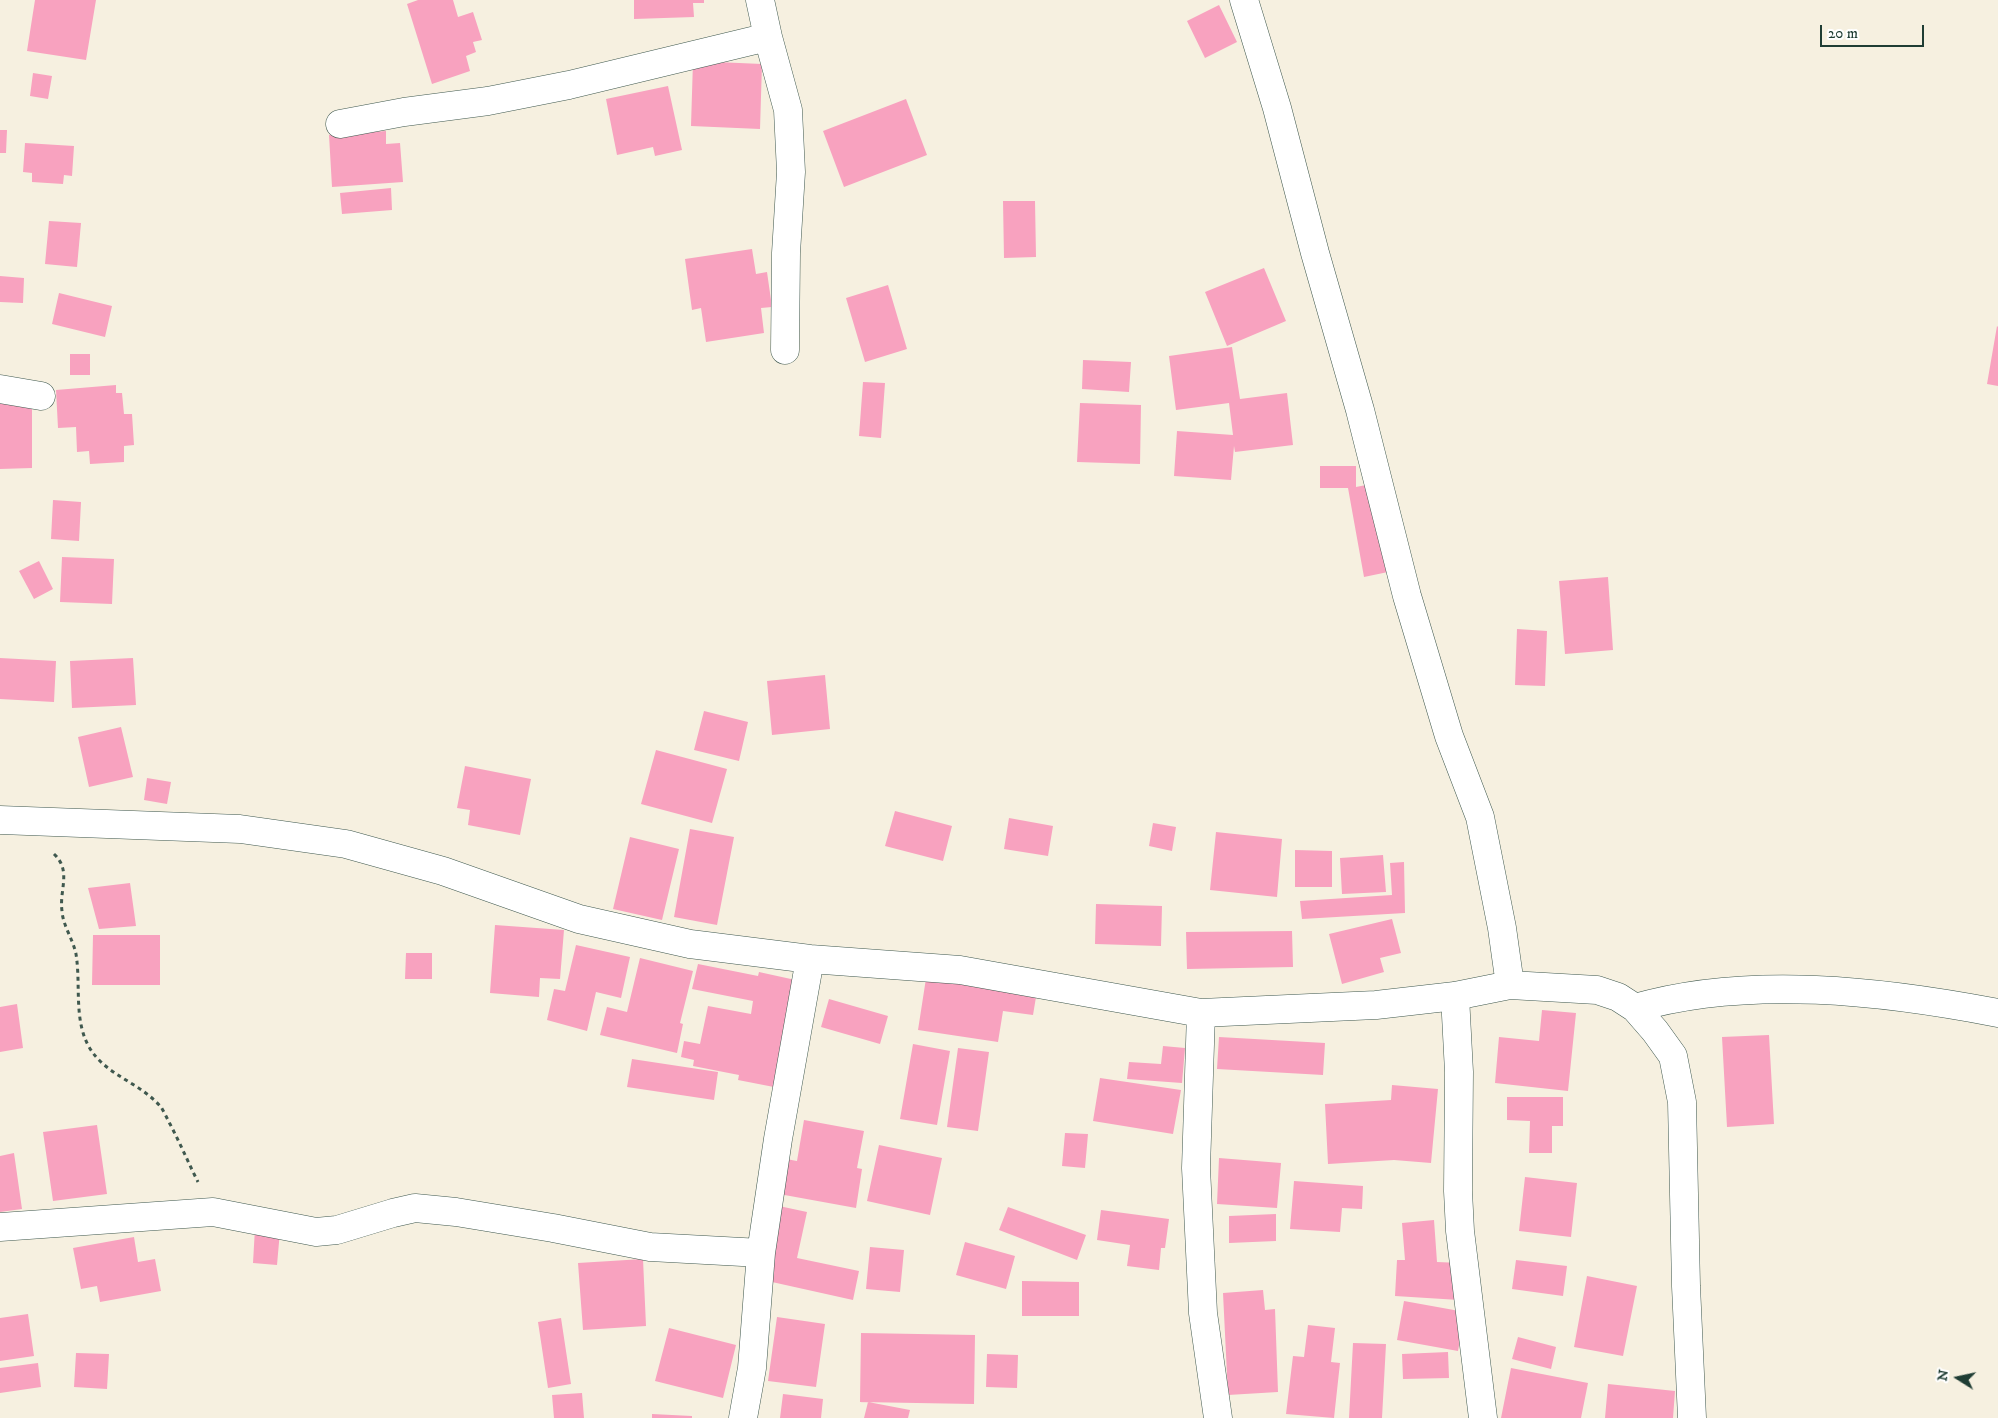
<!DOCTYPE html>
<style>
body{margin:0}
#map{position:relative;width:1998px;height:1418px;overflow:hidden;background:#f6f0e0;font-family:"IM FELL DW Pica",serif}
canvas{display:block}
.north{position:absolute;left:1933px;top:1353px;width:50px;height:50px;-webkit-text-stroke:4px #fff;paint-order:stroke;rotate:280deg;font-size:14px;font-weight:700;line-height:20px;text-align:center;color:#1f3d34}
.north::after{content:'';display:block;margin:auto;width:18px;height:22px;background:#1f3d34;clip-path:polygon(50% 0,100% 100%,50% 72%,0 100%)}
.scale{position:absolute;left:1820px;top:25px;width:104px;height:22px;box-sizing:border-box;border:2px solid #1f3d34;border-top:0;padding-left:6px;font-size:15px;line-height:18px;white-space:nowrap;color:#1f3d34;-webkit-text-stroke:4px #fff;paint-order:stroke}
</style>
<div id="map">
<canvas width="1998" height="1418"></canvas>
<div class="north">N</div>
<div class="scale">20 m</div>
</div>
<script>
const ctx = document.querySelector('canvas').getContext('2d');
ctx.lineJoin = 'round';
function fillPath(path, color) { ctx.fillStyle = color; ctx.fill(path, 'evenodd'); }
function trace(path, color, width, dash) { ctx.strokeStyle = color; ctx.lineWidth = width; ctx.lineCap = dash ? 'butt' : 'round'; ctx.setLineDash(dash || []); ctx.stroke(path); }
fillPath(new Path2D(`
 M35,0h61l-10,60 -59,-9z
 M418,0h35l5,17 15,-5 9,28 -9,2 3,10 -10,4 4,15 -38,13 -25,-80z
 M634,0h70v3h-11l1,14 -60,2z
 M1219,5l18,37 -32,16 -18,-37z
 M693,61l69,3 -2,65 -69,-3z
 M33,73l19,3 -4,23 -18,-3z
 M668,86l14,64 -27,6 -2,-9 -36,8 -11,-56z
 M906,99l21,56 -83,32 -21,-56z
 M0,130h7l-1,23h-6z
 M386,131v13l14,-1 3,39 -71,5 -3,-52z
 M25,143l49,3 -2,30 -8,-1 -1,9 -31,-2v-9l-9,-1z
 M391,188l1,22 -50,4 -2,-21z
 M1003,201h32l1,56 -32,1z
 M49,221l32,2 -4,44 -32,-3z
 M752,249l4,25 11,-2 5,35 -11,1 3,25 -58,9 -5,-34 -9,2 -7,-51z
 M1264,268l22,53 -59,25 -22,-54z
 M0,276l24,2 -1,25 -23,-1z
 M888,285l19,64 -42,13 -19,-64z
 M59,293l53,13 -7,31 -53,-13z
 M1997,326l1,1v59l-11,-2z
 M1232,347l8,52 47,-6 6,52 -58,7 -1,-6 -3,34 -57,-4 3,-45 56,4 -4,-32 -53,7 -7,-54z
 M70,354h20v21h-20z
 M1083,360l48,2 -2,30 -47,-3z
 M863,382l22,1 -4,55 -22,-2z
 M116,385v8h6l2,21h8l2,31 -10,1v16l-34,2 -1,-13 -12,1 -1,-25 -18,1 -2,-38z
 M0,401h32v67l-32,1z
 M1080,403l61,2 -1,59 -63,-2z
 M1320,466h36v21l15,-3 17,88 -24,5 -16,-89h-28z
 M53,500l28,2 -2,39 -28,-2z
 M62,557l52,2 -2,45 -52,-2z
 M39,561l14,28 -19,10 -15,-28z
 M1608,577l5,73 -48,4 -6,-73z
 M1517,629l30,2 -2,55 -30,-1z
 M0,658l56,3 -2,41 -54,-3z
 M133,658l3,47 -64,3 -2,-47z
 M825,675l5,54 -58,6 -5,-54z
 M704,711l44,11 -9,39 -45,-11z
 M121,727l12,50 -44,10 -11,-50z
 M656,750l71,19 -15,54 -71,-19z
 M465,766l66,13 -11,56 -52,-10 2,-15 -13,-2z
 M147,778l24,4 -4,22 -23,-4z
 M895,811l57,15 -9,35 -58,-15z
 M1009,818l44,8 -5,30 -44,-7z
 M1153,823l23,4 -4,24 -23,-5z
 M690,829l44,8 -17,88 -43,-8z
 M1216,832l66,7 -5,58 -67,-7z
 M630,837l49,12 -17,71 -49,-11z
 M1295,850l37,1v36h-37z
 M1383,855l3,37 -44,2 -2,-36z
 M1404,862l1,51 -103,6 -2,-18 92,-6 -2,-32z
 M130,883l6,43 -37,3 -11,-41z
 M1096,904l66,2 -1,40 -66,-2z
 M1392,919l9,34 -21,5 4,14 -42,12 -13,-50z
 M495,925l69,5 -4,49 -20,-1 -1,19 -49,-4z
 M1292,931l1,36 -106,2 -1,-37z
 M93,935h67v50h-68z
 M576,945l54,12 -9,41 -25,-6 -9,39 -40,-11 7,-31 11,2z
 M406,953h26v26h-27z
 M640,958l53,13 -13,52 3,1 -6,29 -77,-18 7,-28 20,5z
 M698,964l60,12 1,-4 41,9 -21,107 -41,-8 1,-5 -46,-9 1,-6 -13,-3 3,-16 16,3 8,-38 43,8 2,-13 -61,-12z
 M927,972l110,19 -4,24 -30,-4 -5,31 -80,-12z
 M829,999l59,17 -8,28 -59,-17z
 M17,1004l6,44 -23,4v-45z
 M1542,1010l34,3 -8,78 -73,-8 4,-46 40,4z
 M1769,1035l5,89 -47,3 -5,-90z
 M1219,1037l106,6 -2,32 -106,-6z
 M913,1044l37,7 -13,74 -37,-6z
 M1163,1046l22,2 -3,35 -55,-4 2,-17 32,2z
 M958,1048l31,4 -11,79 -31,-4z
 M632,1059l86,13 -4,28 -87,-13z
 M1100,1078l81,12 -8,44 -80,-13z
 M1392,1085l46,4 -7,74 -37,-3 -66,4 -3,-60 66,-4z
 M1507,1097h56v29h-11v27h-23l1,-32 -23,-1z
 M804,1120l60,11 -7,37 5,1 -6,39 -77,-14 7,-35 11,2z
 M97,1125l10,69 -54,7 -10,-69z
 M1065,1133l23,1 -3,34 -23,-2z
 M879,1145l63,13 -12,57 -63,-14z
 M14,1153l8,56 -22,3v-56z
 M1219,1158l62,5 -4,45 -60,-4z
 M1525,1177l52,6 -6,54 -52,-6z
 M1294,1181l69,5 -1,23 -20,-1 -2,24 -50,-3z
 M779,1206l28,6 -10,46 62,13 -6,29 -90,-20z
 M1008,1207l78,28 -9,25 -78,-30z
 M1101,1210l68,9 -4,29h-4l-2,22 -32,-4 3,-21 -33,-5z
 M1276,1214v27l-47,2v-27z
 M1434,1220l3,42 24,1 -2,37 -64,-4 2,-36h8l-3,-37z
 M255,1228l25,3 -3,34 -24,-2z
 M134,1237l4,25 17,-3 6,32 -61,11 -3,-16 -16,3 -8,-41z
 M965,1242l50,14 -9,33 -50,-14z
 M870,1247l34,3 -4,42 -34,-3z
 M643,1259l3,67 -63,4 -5,-67z
 M1516,1260l51,6 -4,30 -51,-7z
 M1587,1276l50,10 -14,70 -49,-9z
 M1022,1281l57,1v34h-57z
 M1263,1290l2,20 10,-1 3,83 -50,3 -5,-102z
 M1404,1301l61,11 -7,39 -61,-11z
 M28,1314l6,42 -34,5v-43z
 M777,1317l48,7 -9,63 -48,-6z
 M561,1318l10,66 -23,4 -10,-66z
 M1308,1325l27,3 -4,34 9,1 -6,55 -48,-4 7,-58 11,1z
 M669,1328l67,17 -13,53 -68,-17z
 M861,1333l114,2 -1,69 -114,-2z
 M1518,1337l38,10 -5,22 -39,-10z
 M1353,1343l33,1 -4,74h-33z
 M1448,1352l1,26 -46,1 -1,-25z
 M76,1353l33,1 -2,35 -33,-2z
 M987,1354l31,1 -1,33 -31,-1z
 M38,1363l3,24 -41,6v-25z
 M1511,1368l77,15 -7,35h-80z
 M1608,1384l67,7 -2,27h-68z
 M582,1393l2,25h-30l-2,-23z
 M783,1394l40,5 -2,19h-41z
 M868,1402l42,8 -2,8h-44z
 M652,1414l40,2v2h-40z`), '#f8a2bf');
const street = new Path2D(`
 M760,0l8,37 20,73 3,62 -5,81 -1,97
 M1244,0l33,108 38,145 45,157 47,186 42,140 31,81 22,111 8,57
 M340,124l64,-12 84,-11 81,-16 199,-48
 M0,389l41,7
 M0,820l240,9 106,15 97,27 136,48 111,25 120,15 150,11 241,43 175,-8 79,-9 55,-11 87,5 21,7 17,11 20,23 18,25 9,46 4,184 6,132
 M1455,996l4,76 -1,119 2,40 23,187
 M1635,1008c113,-33 249,-17 363,5
 M1201,1013l-5,155 7,145 15,105
 M0,1227l213,-15 103,20 21,-2 56,-17 22,-5 41,4 97,16 97,19 111,6
 M743,1418l9,-50 9,-115 17,-114 32,-180`);
trace(street, '#3f584e', 29);
trace(new Path2D(`
 M54,854c18,17 5,36 8,57 1,15 11,28 14,43 4,25 0,51 6,75 11,45 53,48 79,78 3,5 6,11 9,17 10,19 18,38 28,58`), '#3f584e', 3, [4, 4]);
trace(street, '#fff', 28);
</script>
